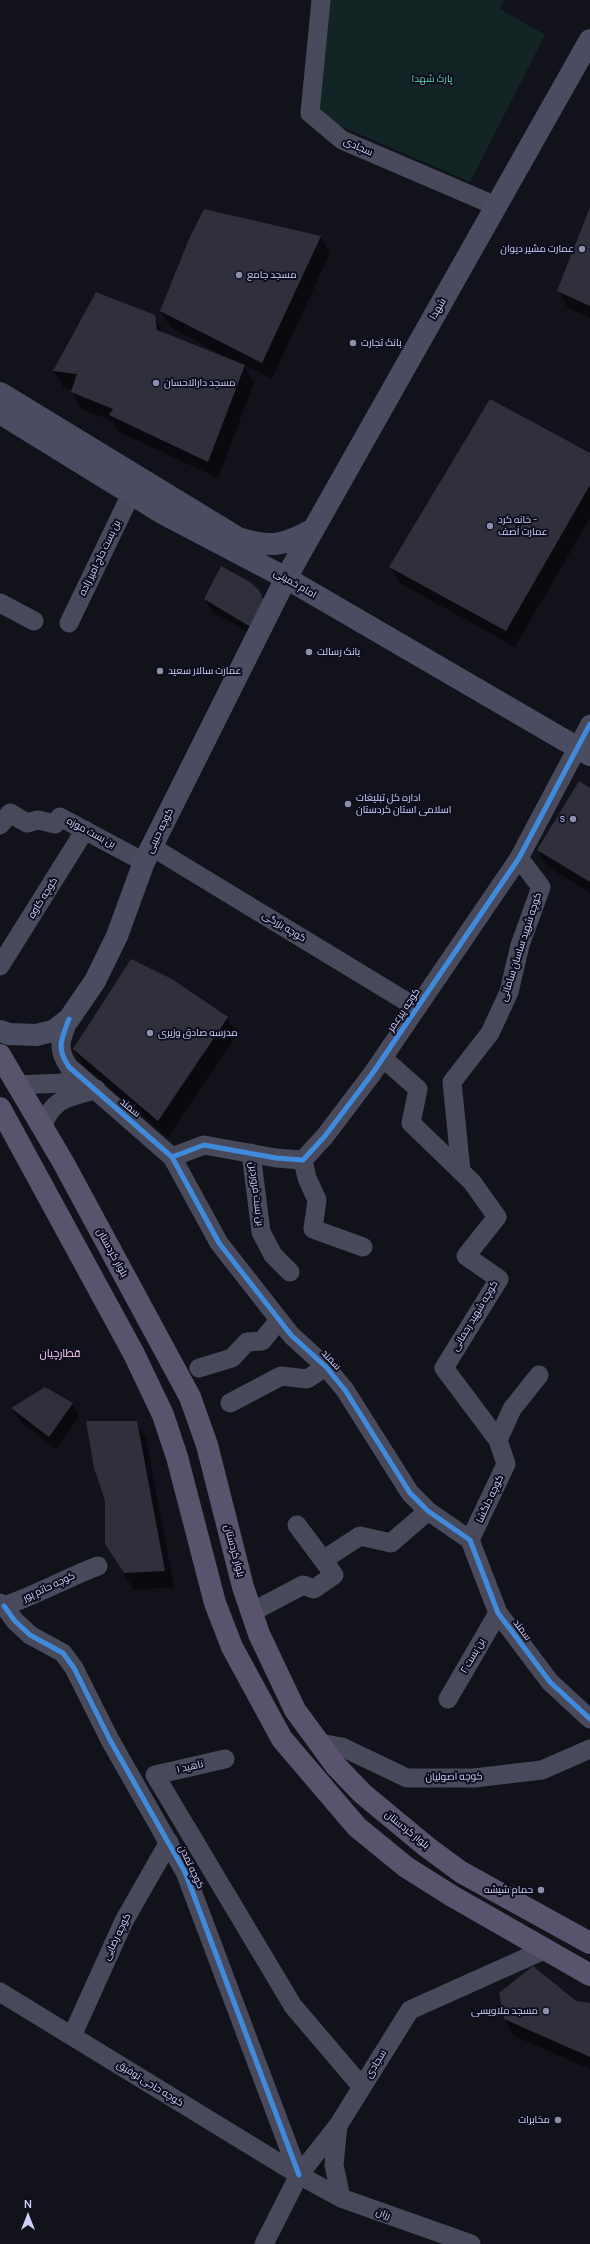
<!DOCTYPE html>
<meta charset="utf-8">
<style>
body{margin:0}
#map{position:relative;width:590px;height:2244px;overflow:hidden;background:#12121b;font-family:Manrope,sans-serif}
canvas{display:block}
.north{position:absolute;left:8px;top:2196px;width:40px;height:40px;-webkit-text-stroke:3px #0f0e1f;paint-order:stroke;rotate:0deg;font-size:11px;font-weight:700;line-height:16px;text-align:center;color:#d0d1fb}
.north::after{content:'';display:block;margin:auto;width:14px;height:18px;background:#d0d1fb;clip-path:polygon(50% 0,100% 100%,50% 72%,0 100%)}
</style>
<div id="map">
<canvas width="590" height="2244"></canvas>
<div class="north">N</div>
</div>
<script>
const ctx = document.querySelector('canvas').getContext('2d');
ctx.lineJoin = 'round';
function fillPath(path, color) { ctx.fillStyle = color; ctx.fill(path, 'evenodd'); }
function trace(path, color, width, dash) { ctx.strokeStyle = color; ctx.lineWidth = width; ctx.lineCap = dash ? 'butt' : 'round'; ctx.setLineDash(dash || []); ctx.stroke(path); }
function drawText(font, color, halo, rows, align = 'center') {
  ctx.font = font + ' Manrope,Cairo,sans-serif'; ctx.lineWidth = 4; ctx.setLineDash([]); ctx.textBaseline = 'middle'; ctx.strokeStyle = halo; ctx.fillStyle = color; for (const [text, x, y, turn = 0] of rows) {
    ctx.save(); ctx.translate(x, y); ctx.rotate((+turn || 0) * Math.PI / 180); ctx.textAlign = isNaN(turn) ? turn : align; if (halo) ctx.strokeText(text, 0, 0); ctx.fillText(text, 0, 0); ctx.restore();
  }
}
fillPath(new Path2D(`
 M321,0h184l-5,9 45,26 -75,147 -160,-69z`), '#122524');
fillPath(new Path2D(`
 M590,210v108l-22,-10 -9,-17z
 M321,237l9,16 -58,126 -28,-14 10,18 -36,95 -99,-46 -6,-11 -32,-12 -9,-17 1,-3 -9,-1 -10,-17 42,-78 58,23 10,18 73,29 -67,-36 -9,-16z
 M590,455v63l-75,129 -115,-64 -10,-16z
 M259,591l7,13 -4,37 -49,-29 -8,-13z
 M590,789v104l-42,-26 -10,-17z
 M227,1018l10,16 -69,103 -84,-71 -10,-16z
 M72,1403l7,13 -23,33 -36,-28 -8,-13z
 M136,1422l10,17 28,148 -40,3 -28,-46z
 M576,2002l14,2v65l-76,-33 -9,-17z`), '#0007');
fillPath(new Path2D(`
 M590,207v99l-33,-15z
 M204,209l117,27 -59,127 -102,-52 29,-72z
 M96,292l59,23 2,15 88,35 -37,97 -99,-47 4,-6 -42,-17 6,-18 -24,-3z
 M490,399l100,54v32l-84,146 -117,-64z
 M221,566l29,16 9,8 8,18 -13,21 -50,-30z
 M579,781l11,7v94l-53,-32z
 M131,959l41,20 56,38 -70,104 -85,-72z
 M45,1387l28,16 -24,34 -38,-29z
 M86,1421h51l28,150 -41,2 -19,-29v-44l-11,-32z
 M533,1966l43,35 14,2v54l-86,-38 -5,-26z`), '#30303d');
trace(new Path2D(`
 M321,0l-11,113 32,27 154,66
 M0,603l34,18
 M69,623l62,-129
 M0,825l10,-12 17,10 11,-3 17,4 5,-7 84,45
 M152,847l265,161
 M0,966l85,-136
 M69,1019c-8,21 -13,29 0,48l103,90 47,86 72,92 35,32 19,23 65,103 18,18 42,29 28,73 52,69 40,37
 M383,1058l35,31 -7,34 61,59 25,35 -31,39 33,23 -55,89 54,72
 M17,1085l45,-2 14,4 20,2
 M42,1126c13,-28 22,-27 49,-35
 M251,1153l10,79 12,23 17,17
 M172,1157l32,-12 72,13 27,2 22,-24 47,-62 147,-216 71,-134
 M303,1160l4,18 10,22 -4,29 50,18
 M461,1171l-9,-89 38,-49 19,-41 11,-47 21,-58 -22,-29
 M199,1368l33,-10 15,-16 15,-1 17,-21
 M230,1403l51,-27 26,3 19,-12
 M297,1525l26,35
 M470,1540l36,-76 -8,-24 14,-31 27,-34
 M0,1603l4,3c33,-11 62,-28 94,-40
 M4,1606l11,15 15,14 33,18 11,15 36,72 75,132 114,303
 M252,1612l51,-27 11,4 20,-14 -11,-15 37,-24 31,7 37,-32
 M448,1699l50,-86
 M320,1743l22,4 65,31h67l68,-8 48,-21
 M225,1759l-70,16 138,231 69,81
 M0,1992l299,183 42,23 130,46
 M72,2036l52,-115 45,-79
 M338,2125l-4,40 7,33
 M264,2244l35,-69 40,-51 71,-114 136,-61`), '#48495b', 19);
trace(new Path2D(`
 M0,393l238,145c33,10 45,8 74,-8
 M0,413l162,100 124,65 304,177
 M0,1031l9,3 27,1 17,-4 16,-12 26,-38 22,-45 27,-74 142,-284 304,-538`), '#4a4d61', 22);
trace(new Path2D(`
 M0,1055l63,107 127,235 17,48 36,142 16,47 36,76 41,56 27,28 64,53 34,25 129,71
 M0,1108l134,246 29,61 14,42 38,146 17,44 50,92 75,88 49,40 46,29 138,79`), '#59536d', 22);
trace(new Path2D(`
 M69,1019c-8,21 -13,29 0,48l103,90 47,86 72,92 35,32 19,23 65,103 18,18 42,29 28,73 52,69 40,37
 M172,1157l32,-12 72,13 27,2 22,-24 47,-62 147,-216 71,-134
 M4,1606l11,15 15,14 33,18 11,15 36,72 75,132 114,303`), '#408adc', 5);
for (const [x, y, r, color] of [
 [582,249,4,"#8e8ead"],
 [239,275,4,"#8e8ead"],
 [353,343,4,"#8e8ead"],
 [156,383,4,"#8e8ead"],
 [490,526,4,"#8e8ead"],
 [309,652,4,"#8e8ead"],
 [160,671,4,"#8e8ead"],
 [348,804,4,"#8e8ead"],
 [573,819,4,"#8e8ead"],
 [150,1033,4,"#8e8ead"],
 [541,1890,4,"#8e8ead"],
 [546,2011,4,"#8e8ead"],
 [558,2120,4,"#8e8ead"]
]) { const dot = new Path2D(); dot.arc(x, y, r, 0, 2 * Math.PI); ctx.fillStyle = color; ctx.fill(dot); trace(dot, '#0f0e1f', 1.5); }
drawText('10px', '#63d4aa', '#0f0e1f', [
 ["پارک شهدا",432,79]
]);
drawText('10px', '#d0d1fb', '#0f0e1f', [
 ["سجادی",358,147,24],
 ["شهدا",438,309,-60],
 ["بن بست حاج امیر زاده",100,558,-64],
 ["امام خمینی",295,584,30],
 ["کوچه حبیبی",160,831,-64],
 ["بن بست موزه",91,833,28],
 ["کوچه کاوه",43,898,-58],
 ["کوچه بزرگی",284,927,31],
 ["کوچه شهید ساسان سامانی",521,947,-72],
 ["کوچه پیرعمر",404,1010,-56],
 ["سمند",130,1108,40],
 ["بن بست فروردین",256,1194,83],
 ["بلوار کردستان",112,1253,61],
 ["کوچه شهید رحمانی",475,1316,-59],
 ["سمند",331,1360,46],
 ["کوچه دلگشا",490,1499,-65],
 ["بلوار کردستان",234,1551,75],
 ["کوچه حاتم پور",49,1587,-25],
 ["سمند",522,1630,53],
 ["بن بست ۲",473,1656,-60],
 ["ناهید ۱",190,1767,-13],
 ["کوچه اصولیان",454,1777,-1],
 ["بلوار کردستان",407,1830,39],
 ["کوچه تمدن",191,1867,65],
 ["کوچه رضایی",117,1937,-64],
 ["سجادی",376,2064,-58],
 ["کوچه حاجی توفیق",150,2084,32],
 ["رزان",383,2214,20]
]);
drawText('10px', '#d0d1fb', '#0f0e1f', [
 ["عمارت مشیر دیوان",574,249,"right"],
 ["مسجد جامع",247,275],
 ["بانک تجارت",361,343],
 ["مسجد دارالاحسان",164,383],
 ["خانه کرد -",498,520],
 ["عمارت آصف",498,532],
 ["بانک رسالت",317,652],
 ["عمارت سالار سعید",168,671],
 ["اداره کل تبلیغات",356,798],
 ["اسلامی استان کردستان",356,810],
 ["s",565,819,"right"],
 ["مدرسه صادق وزیری",158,1033],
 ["حمام شیشه",533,1890,"right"],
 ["مسجد ملاویسی",538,2011,"right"],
 ["مخابرات",550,2120,"right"]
], 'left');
drawText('11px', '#fbd2f2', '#0f0e1f', [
 ["قطارچیان",60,1354]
]);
</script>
